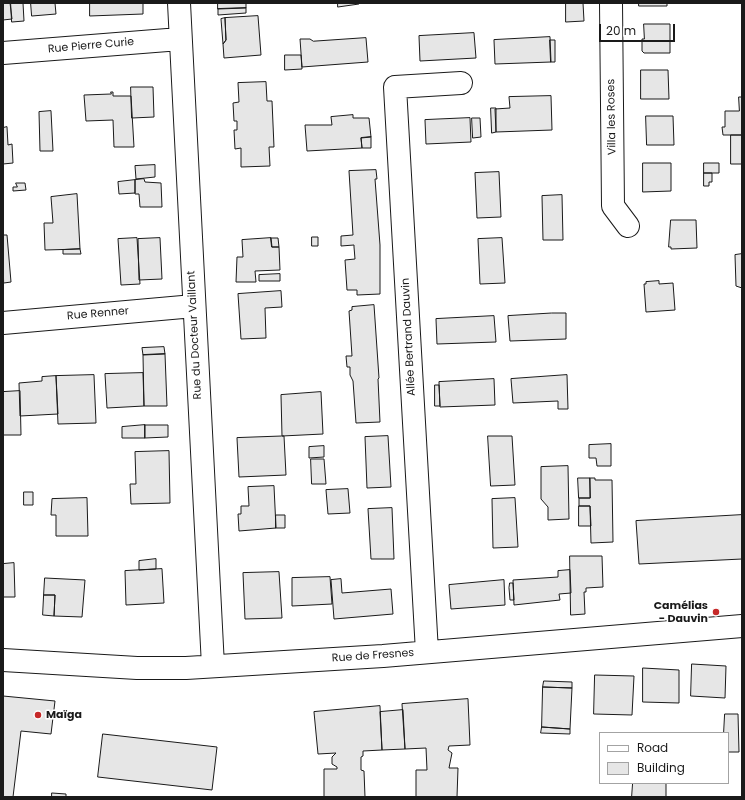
<!DOCTYPE html>
<meta charset="utf-8">
<style>
body{margin:0}
#map{position:relative;width:745px;height:800px;overflow:hidden;background:#fff;font-family:Poppins,sans-serif}
canvas{display:block}
.frame{position:absolute;inset:0;border:4px solid #1a1a1a;pointer-events:none}
.legend{position:absolute;left:599px;top:732px;width:130px;height:52px;box-sizing:border-box;background:#fff;border:1px solid #a3a3a3;margin:0;padding:5px 7px;list-style:none;font-size:12px;color:#1a1a1a}
.legend li{display:flex;align-items:center;gap:8px;height:20px}
.legend b{width:20px;border:1px solid #a3a3a3}
.scale{position:absolute;left:599px;top:24px;width:76px;height:18px;box-sizing:border-box;border:2px solid #1a1a1a;border-top:0;padding-left:5px;font-size:12px;line-height:14px;white-space:nowrap;color:#1a1a1a;-webkit-text-stroke:3px #fff;paint-order:stroke}
</style>
<div id="map">
<canvas width="745" height="800"></canvas>
<div class="frame"></div>
<ul class="legend">
<li><b style="height:5px;background:#fff"></b>Road</li>
<li><b style="height:11px;background:#e6e6e6"></b>Building</li>
</ul>
<div class="scale">20 m</div>
</div>
<script>
const ctx = document.querySelector('canvas').getContext('2d');
ctx.lineJoin = 'round';
function fillPath(path, color) { ctx.fillStyle = color; ctx.fill(path, 'evenodd'); }
function trace(path, color, width, dash) { ctx.strokeStyle = color; ctx.lineWidth = width; ctx.lineCap = dash ? 'butt' : 'round'; ctx.setLineDash(dash || []); ctx.stroke(path); }
function drawText(font, color, halo, rows, align = 'center') {
  ctx.font = font + ' Poppins,sans-serif'; ctx.lineWidth = 3; ctx.setLineDash([]); ctx.textBaseline = 'middle'; ctx.strokeStyle = halo; ctx.fillStyle = color; for (const [text, x, y, turn = 0] of rows) {
    ctx.save(); ctx.translate(x, y); ctx.rotate((+turn || 0) * Math.PI / 180); ctx.textAlign = isNaN(turn) ? turn : align; if (halo) ctx.strokeText(text, 0, 0); ctx.fillText(text, 0, 0); ctx.restore();
  }
}
const building = new Path2D(`
 M3,3h7l2,16 -9,1z
 M11,3h12l1,18 -12,1z
 M31,3h24l1,11 -24,2z
 M90,3h53v11l-53,2z
 M218,3h28v5l-28,1z
 M338,3h20l1,1 -21,3z
 M566,3h17l1,18 -18,1z
 M639,3h28v3h-28z
 M246,8v5l-28,2v-6z
 M258,16l3,39 -37,3 -1,-14 3,-4 -1,-22z
 M225,18l1,22 -3,4 -2,-25z
 M644,24h26v29h-26l-2,-2v-12h2z
 M474,33l2,25 -56,3 -1,-25z
 M550,37l1,25 -56,2 -1,-24z
 M366,38l2,24 -66,5 -2,-28h10l3,2z
 M550,40h5v22h-4z
 M285,55h16l1,14 -17,1z
 M641,70h27l1,29h-28z
 M266,82l1,19h5l2,46h-5l1,19 -29,1v-19l-6,1 -1,-19h3v-9h-3l-1,-18 6,-1 -1,-19z
 M131,87h22l1,30 -22,1z
 M111,92h2v4h18l3,51h-20l-1,-27 -27,1 -2,-26 27,-1z
 M551,96l1,34 -56,2 -1,-23 15,-1 -1,-11z
 M739,97h3v38h-19l-1,-8h3v-16h14z
 M491,108h5v24l-4,1z
 M51,111l2,40h-13l-1,-39z
 M353,115v3h16l2,19 -10,1 1,10 -55,3 -2,-26h27l-1,-8z
 M646,116h27l1,29h-27z
 M470,118l1,24 -45,2 -1,-24z
 M472,118h8l1,19 -8,1z
 M7,127l1,18 4,-1 1,19 -10,1v-36z
 M731,135h11v29h-11z
 M371,137v11h-9l-1,-10z
 M643,163h28v28l-28,1z
 M704,163h15v10h-15z
 M155,165v12l-19,2 -1,-13z
 M376,170l1,9h-2l5,66v49l-23,1v-5h-10l-2,-30 10,-1 -1,-12v-2l-13,1v-10l12,-1 -4,-64z
 M499,172l2,45 -24,1 -2,-45z
 M704,173h8v9h-3v4h-5z
 M144,179l1,3 16,1 1,24h-22l-1,-13h-4v-14z
 M135,180v13l-16,1 -1,-12z
 M16,183h9l1,7 -13,1v-4h4z
 M77,194l3,55 -35,1 -1,-27h9l-2,-26z
 M562,195l1,45h-20l-1,-44z
 M671,220h25l1,28 -26,1v-2h-2z
 M3,235h4l4,47 -7,1z
 M312,237h6v9h-6z
 M137,238l3,46 -19,1 -3,-46z
 M160,238l2,41 -23,1 -1,-41z
 M271,238l1,9h7l1,23 -25,1 1,11h-20l1,-25h6l-1,-17z
 M271,238h7l1,9h-7z
 M502,238l3,45 -25,1 -2,-45z
 M80,249l1,5h-18v-4z
 M742,254v34l-6,-2 -1,-31z
 M280,274v7h-21v-6z
 M659,281v3l14,-1 2,27 -29,2 -2,-28h2v-2z
 M281,291l1,16 -17,1 1,30 -25,1 -3,-45z
 M374,305l5,73 -1,1 2,43 -24,1 -3,-42 -3,-6v-8h-3l-1,-11h6l-3,-45 3,-1v-3z
 M552,313h14v26l-56,2 -2,-25z
 M494,316l2,26 -59,2 -1,-25z
 M164,347l1,7 -22,1 -1,-7z
 M165,354l2,52h-23l-1,-51z
 M143,373l1,33 -37,2 -2,-34z
 M94,375l2,48 -38,1 -2,-48z
 M567,375l1,34h-10v-8l-45,2 -2,-24z
 M56,376l2,38 -38,2 -1,-33 23,-2v-4z
 M494,379l1,26 -55,2 -1,-25z
 M435,385h4l1,21h-5z
 M20,391l1,44h-18v-43z
 M321,392l2,42 -41,2 -1,-41z
 M145,425v13h-23v-11z
 M145,425h23v12l-23,1z
 M282,436h2l2,39 -47,2 -2,-39z
 M388,436l3,51 -24,1 -2,-51z
 M488,436h24l3,49 -24,1z
 M611,444v22h-14l-1,-8h-7v-13z
 M324,446v11l-15,1v-11z
 M169,451l1,52 -39,1 -1,-20h6l-1,-32z
 M311,459h13l2,25h-14z
 M568,466l1,53 -21,1v-13l-7,-8v-32z
 M578,478h12v20h-11z
 M590,478h5v2h17l1,62 -22,1 -1,-37h-11v-8h11z
 M274,486l2,42 -37,3 -1,-17h3v-8h8l-1,-19z
 M348,489l2,24 -22,1 -2,-24z
 M24,492h9v13h-9z
 M87,498l1,38h-32v-21h-5l1,-16z
 M515,498l3,49 -25,1 -1,-49z
 M579,506h11l1,20h-12z
 M392,508l2,51h-23l-3,-50z
 M276,515h9v13h-9z
 M742,515v44l-103,5 -3,-43z
 M570,556h32l1,31 -17,1v4h-2l1,22 -14,1z
 M156,559v10l-17,1v-9z
 M14,563l1,34h-12v-33z
 M162,569l2,34 -38,2 -1,-34z
 M570,570l1,23 -12,1 1,6 -46,5 -1,-25 45,-3v-6z
 M279,572l3,46 -37,1 -2,-46z
 M330,577l2,27 -40,2v-28z
 M45,578l40,2 -3,37 -28,-1 1,-21h-11z
 M341,579l1,14 49,-4 2,25 -59,5 -3,-39z
 M504,580l1,25 -54,4 -2,-24z
 M510,583h3l1,17h-4l-1,-12z
 M44,595h11l-1,21 -11,-1z
 M692,664l34,2 -1,32 -34,-2z
 M643,668l36,2v33l-36,-1z
 M595,675l39,1 -2,39 -38,-1z
 M544,681l28,1v6l-29,-1z
 M543,687l29,1 -2,41 -28,-2z
 M3,696l52,5 -4,33 -30,-3 -8,66h-10z
 M468,699l2,46 -21,1 -1,4 4,3 -3,15h9l-1,29h-41v-27h11l-1,-22 -21,1 -3,-45z
 M380,706l2,44 -19,1v5l-2,1v13l3,1 1,26h-41v-28h13v-2l-5,-3v-7l4,-4 -18,1 -4,-42z
 M403,710l2,39 -23,1 -2,-38z
 M725,714h13l1,38h-11v-19h-4z
 M542,727l28,2v5l-29,-1z
 M103,734l114,13 -5,43 -114,-13z
 M633,783h33v14h-34z
 M52,793l14,1v3h-14z`);
fillPath(building, '#e6e6e6');
trace(building, '#1a1a1a', 1);
const minor = new Path2D(`
 M179,3l34,663
 M611,3l2,203 15,20
 M3,53l177,-14
 M3,323l191,-17
 M427,652l-32,-565 66,-4
 M3,660l134,8h49l197,-12 359,-30`);
trace(minor, '#1a1a1a', 24);
trace(minor, '#fff', 22);
for (const [x, y, r, color] of [
 [716,612,4,"#c62828"],
 [38,715,4,"#c62828"]
]) { const dot = new Path2D(); dot.arc(x, y, r, 0, 2 * Math.PI); ctx.fillStyle = color; ctx.fill(dot); trace(dot, '#fff', 1.5); }
drawText('11px', '#1a1a1a', '#fff', [
 ["Rue Pierre Curie",91,46,-5],
 ["Villa les Roses",612,117,-91],
 ["Rue Renner",98,314,-5],
 ["Rue du Docteur Vaillant",195,335,-93],
 ["Allée Bertrand Dauvin",409,337,-93],
 ["Rue de Fresnes",373,656,-4]
]);
drawText('bold 11px', '#1a1a1a', '#fff', [
 ["Camélias",708,606],
 ["- Dauvin",708,619],
 ["Maïga",46,715,"left"]
], 'right');
</script>
